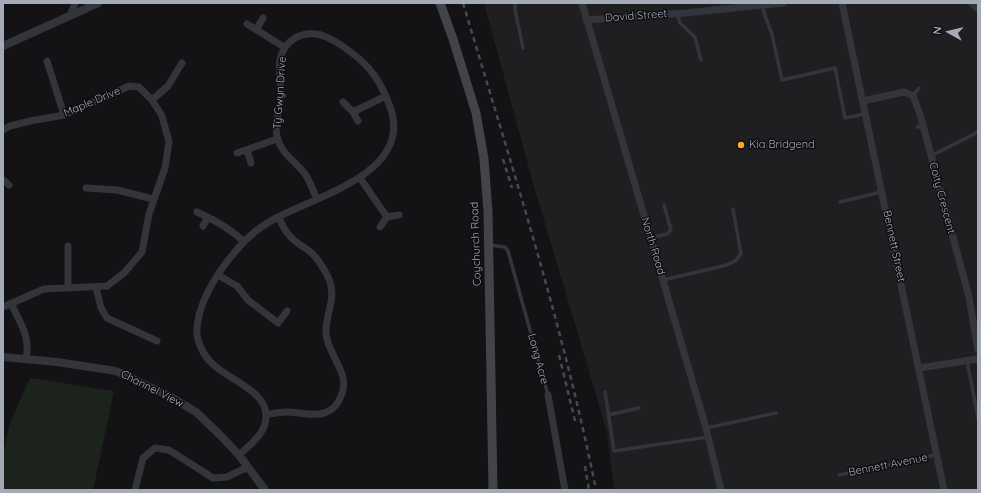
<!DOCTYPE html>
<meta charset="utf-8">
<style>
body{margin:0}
#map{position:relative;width:981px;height:493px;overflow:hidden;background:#131315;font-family:Quicksand,sans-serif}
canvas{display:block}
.frame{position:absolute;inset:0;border:4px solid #a4aab6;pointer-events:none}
.north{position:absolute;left:929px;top:12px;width:40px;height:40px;-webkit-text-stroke:3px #0e0e10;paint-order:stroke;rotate:278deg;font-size:11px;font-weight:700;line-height:16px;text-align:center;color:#a4aab6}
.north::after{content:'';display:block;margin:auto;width:14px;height:18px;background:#a4aab6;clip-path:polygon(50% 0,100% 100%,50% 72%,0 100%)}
</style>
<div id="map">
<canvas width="981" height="493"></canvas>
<div class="frame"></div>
<div class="north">N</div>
</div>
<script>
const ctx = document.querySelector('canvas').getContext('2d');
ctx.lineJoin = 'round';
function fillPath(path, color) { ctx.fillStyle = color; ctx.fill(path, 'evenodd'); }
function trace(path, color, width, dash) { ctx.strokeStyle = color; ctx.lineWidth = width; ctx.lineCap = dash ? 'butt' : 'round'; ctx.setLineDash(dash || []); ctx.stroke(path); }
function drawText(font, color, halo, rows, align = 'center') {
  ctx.font = font + ' Quicksand,sans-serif'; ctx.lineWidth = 3; ctx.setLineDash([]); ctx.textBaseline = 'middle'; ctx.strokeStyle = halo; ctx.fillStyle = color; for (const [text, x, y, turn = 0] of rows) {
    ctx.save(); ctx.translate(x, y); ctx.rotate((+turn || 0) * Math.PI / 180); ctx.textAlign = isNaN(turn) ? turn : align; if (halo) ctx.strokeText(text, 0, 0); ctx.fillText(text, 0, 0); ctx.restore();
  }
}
fillPath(new Path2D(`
 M484,3h494v487h-364l-7,-58 -74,-249z`), '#1f1f22');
fillPath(new Path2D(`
 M30,378l84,13 -21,99h-90v-36l7,-31z`), '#1b231c');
trace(new Path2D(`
 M515,3v7l8,38
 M762,5l3,11 7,18 10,46 53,-12 10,50 20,-4
 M677,13l3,10 15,14 6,23
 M913,96l6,-8
 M917,127l6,-1
 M931,156l47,-24
 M840,202l41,-10
 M650,238l17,-4 4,-4 -7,-25
 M490,245l15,2 3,4 40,144
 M663,280l64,-15 8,-4 6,-7 -8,-45
 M967,361l11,57
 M605,392l9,59 94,-14
 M608,415l31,-7
 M706,428l70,-15
 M839,475l97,-20`), '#34353a', 3.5);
trace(new Path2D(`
 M582,3l124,425 15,62
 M842,3l102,487
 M972,3l6,6
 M70,16l5,-13
 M586,20l99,-7 98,-10
 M247,24l37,23
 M256,30l7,-12
 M47,61l17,54
 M152,100l16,-14 14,-23
 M863,101l41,-9 9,4 7,18 49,183 9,53
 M343,102l10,10 5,9
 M353,112l33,-16
 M3,130l7,-4 20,-5 34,-6 46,-20 19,-9 10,1 13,13 10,16 7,26 -4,26 -16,46 -7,38 -18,21 -17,13 -63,3 -41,18
 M247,150l4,13
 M237,153l40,-14
 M360,178l27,39
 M3,180l6,5
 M86,188l31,2 36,9
 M197,212c18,8 33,16 47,30
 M203,226l5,-9
 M380,227l7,-10 12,-2
 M68,246v42
 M218,275l19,11 11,14 30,23 9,-12
 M96,287l5,21 6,10 50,23
 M11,303c9,20 20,34 15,56
 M919,368l59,-9
 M548,395l17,95
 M266,415c7,-2 14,-3 21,-3 15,0 32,7 45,-3 4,-3 7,-8 9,-13 11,-22 -14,-41 -15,-63 -1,-19 12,-36 2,-56 -5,-10 -11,-21 -20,-27 -7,-5 -14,-8 -19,-15 -5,-5 -7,-12 -11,-18
 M239,455c11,-10 27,-22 27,-38 2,-25 -36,-37 -51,-51 -9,-7 -16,-19 -18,-31 -2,-28 20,-62 37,-82 12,-15 29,-29 46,-37 43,-22 136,-46 109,-112 -8,-21 -18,-37 -37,-51 -9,-7 -19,-14 -31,-18 -19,-5 -37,5 -41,25 -2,13 1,24 1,36 -1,14 -8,30 -3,44 4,14 18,22 27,34 5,7 8,17 12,25
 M135,490l8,-32 12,-10 14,2 44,28 14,-1 21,-10`), '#34353a', 7);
trace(new Path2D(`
 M3,46l95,-43
 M3,357l54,5 59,9 55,26 25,15 23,22 20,21 26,35`), '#34353a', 8);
trace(new Path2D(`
 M440,3l13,36 23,74 8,46 4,53 5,278`), '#42444a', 9);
trace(new Path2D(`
 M463,3c48,161 100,322 133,487
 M503,159l9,29
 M559,355l17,70
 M585,466l4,24`), '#47494f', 2.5, [5, 4]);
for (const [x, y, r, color] of [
 [741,145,4,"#f6aa2a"]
]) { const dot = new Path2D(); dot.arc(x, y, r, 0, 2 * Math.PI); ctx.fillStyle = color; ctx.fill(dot); trace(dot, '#0e0e10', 1.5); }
drawText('11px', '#a4aab6', '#0e0e10', [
 ["David Street",636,16,-4],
 ["Tŷ Gwyn Drive",280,93,-86],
 ["Maple Drive",92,102,-23],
 ["Coity Crescent",942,198,75],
 ["Coychurch Road",476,244,-92],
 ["North Road",653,246,73],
 ["Bennett Street",894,246,78],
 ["Long Acre",538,359,75],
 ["Channel View",152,389,27],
 ["Bennett Avenue",888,465,-11]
]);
drawText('11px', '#a4aab6', '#0e0e10', [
 ["Kia Bridgend",749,145]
], 'left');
</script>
